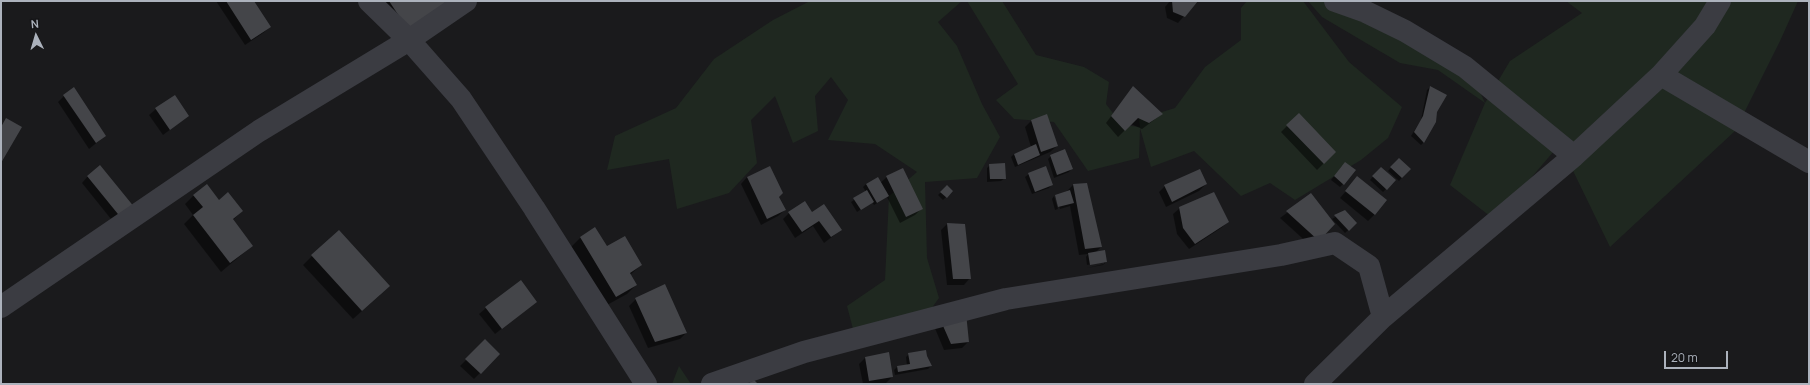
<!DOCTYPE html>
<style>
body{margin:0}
#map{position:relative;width:1810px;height:385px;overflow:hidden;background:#1a1a1c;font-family:Manrope,sans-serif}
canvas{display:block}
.frame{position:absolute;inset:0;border:2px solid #acb2bc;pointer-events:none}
.north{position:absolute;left:16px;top:16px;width:40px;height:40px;-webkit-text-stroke:3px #151517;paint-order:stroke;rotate:355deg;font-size:11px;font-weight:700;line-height:16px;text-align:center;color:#acb2bc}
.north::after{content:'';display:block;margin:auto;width:14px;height:18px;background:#acb2bc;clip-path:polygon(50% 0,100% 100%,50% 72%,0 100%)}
.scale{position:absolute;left:1664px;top:351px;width:64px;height:18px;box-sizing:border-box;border:2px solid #acb2bc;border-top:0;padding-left:5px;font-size:12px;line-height:14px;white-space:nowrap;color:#acb2bc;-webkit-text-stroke:3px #151517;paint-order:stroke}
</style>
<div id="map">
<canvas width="1810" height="385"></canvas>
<div class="frame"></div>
<div class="north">N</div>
<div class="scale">20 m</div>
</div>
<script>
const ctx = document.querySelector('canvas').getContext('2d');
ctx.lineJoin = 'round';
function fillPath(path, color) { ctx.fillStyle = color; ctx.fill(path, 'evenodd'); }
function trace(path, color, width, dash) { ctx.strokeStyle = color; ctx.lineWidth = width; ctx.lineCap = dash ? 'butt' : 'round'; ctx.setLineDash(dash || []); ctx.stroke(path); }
fillPath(new Path2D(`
 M810,1h152l-24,21 19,24 25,58 18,33 -23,41 -52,4 2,76 12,40 -26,36 -55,14 -11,-42 38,-26 4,-84 28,-24 -42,-28 -47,-4 20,-40 -17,-23 -16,19 3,35 -25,12 -18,-47 -24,24 6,43 -28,30 -52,16 -8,-50 -62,11 8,-34 61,-28 38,-49 59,-39z
 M967,1h35l34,54 48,12 25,15 -3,22 16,21 18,2 -1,-8 36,-11 30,-41 36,-27v-32l6,-7h56l46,61 53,45 -14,31 -27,22 -66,40 -25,-17 -29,13 -47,-45 -43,16 -11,-39 -1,30 -51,13 -34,-49 -40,-3 -18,-19 22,-16z
 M1308,1h54l113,80 10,22 25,-42 72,-48 -16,-12h232l-18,40 -45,90 -125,116 -50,-103 -65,76 -45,-35 35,-82 -47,-33 -38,-7 -78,-46z
 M679,366l12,18h-19z`), '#1f2820');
fillPath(new Path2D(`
 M216,1h37l17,26 -7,6 -18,12z
 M384,1h59l-41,35z
 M1170,1h27l-19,22 -11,-5 -2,-11z
 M1133,87l29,27 -20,15 -11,-5 -13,13 -12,-14z
 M1430,87l15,8 -9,17 -12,30 -3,3 -10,-9 10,-16 6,-30z
 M64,96l41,40 -16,13 -31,-47z
 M156,109l32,7 -25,19 -14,-20z
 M1047,116l10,30 -7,6 -35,15 -4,-10 3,-3 17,-7 -6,-20 6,-6z
 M1287,126l48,26 -18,18 -36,-38z
 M1051,156l21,12 -3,4 -15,6 -6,-19z
 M1399,159l11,10 -11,12 -11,-10z
 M990,165l15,13 -4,3 -14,1v-14z
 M1342,166l1,18 -3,3 -9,-7z
 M770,167l8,30 7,13 -7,6 -17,9 -20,-41 6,-7z
 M1378,171l8,18 -3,3 -13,-12z
 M1029,174l23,10 -3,4 -17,6 -7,-17z
 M88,176l46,32 -19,16 -33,-41z
 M887,177l35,31 -7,7 -15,8 -13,-26 -13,8 -2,-3 -15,10 -6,-10 15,-10 -3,-5 3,-3 14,-1z
 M1357,178l18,36 -7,7 -28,-23z
 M1206,184l-7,7 -33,16 -7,-15 6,-6z
 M1073,185l28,62 -6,6 11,9 -3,3 -16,3 17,-4v-2l-17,3 -1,-8 2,-3 -9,1 -9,-49 -10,3 -4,-13h-1l12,-5z
 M947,186l5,5 -9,9 -5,-5z
 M194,195l24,6 24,10 -9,9 19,26 -31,26 -37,-48 9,-9 -8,-11z
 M1311,195l22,29 -21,23 -32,-29z
 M1054,196l4,13 -3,1 -3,-11z
 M1180,208l48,14 -7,6 -32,21 -12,-15 -4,-20z
 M1344,212l12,11 -11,10 -13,-14z
 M789,213l23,1 29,16 -17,13 -11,-17 -18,12 -12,-19z
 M947,224l23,54 -6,7h-17l-6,-55z
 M580,238l27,10 34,17 -11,10 6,10 -9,9 -20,11 -36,-58z
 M312,256l68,39 -27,24 -50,-54z
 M636,299l50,34 -6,6 -32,9 -19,-42z
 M536,302l-41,32 -16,-20 7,-6z
 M940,320l28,22 -6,6 -18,2 -10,-24z
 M485,341l14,13 -25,25 -14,-13z
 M909,354l17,3 5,9 -3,3 -33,6 -1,-5 3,-3 10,-1 -1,-9z
 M865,358l27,19 -6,6 -23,1 -4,-20z`), '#0007');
fillPath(new Path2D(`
 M226,1h28l17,26 -20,13z
 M389,1h55l3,5 -38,25z
 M1172,1h26l-13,16 -12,-5z
 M1133,86l30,28 -14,9 -11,-5 -13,13 -14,-15z
 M1430,86l17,9 -10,17 -1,10 -12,21 -10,-11 9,-16z
 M74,87l32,49 -10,7 -33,-48z
 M175,95l14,21 -19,14 -15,-22z
 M1299,113l37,39 -12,12 -38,-39z
 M1047,114l11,32 -17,6 -10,-32z
 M6,118l16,9 -21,36v-36z
 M1036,144l4,11 -22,10 -4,-11z
 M1065,149l8,20 -16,6 -7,-20z
 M1399,158l12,11 -9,9 -12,-11z
 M1345,162l11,8 -12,15 -10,-9z
 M1005,163l1,16h-16l-1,-15z
 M100,165l35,43 -13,11 -35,-43z
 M770,166l13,27 -4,4 7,13 -19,9 -20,-42z
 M1046,166l7,19 -18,7 -7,-19z
 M1381,167l15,13 -9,10 -15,-14z
 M903,168l20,41 -17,8 -20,-41z
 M1200,169l7,15 -35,18 -8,-17z
 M1357,176l30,24 -12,15 -30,-24z
 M878,177l11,19 -12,7 -11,-19z
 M1087,183l15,64 -17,2 -12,-65z
 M207,184l12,16 9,-8 15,19 -10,8 20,27 -23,17 -37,-48 10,-8 -10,-12z
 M947,185l6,6 -6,7 -7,-6z
 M867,190l7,12 -13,8 -8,-12z
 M1070,190l4,13 -16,4 -3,-12z
 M1214,192l15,30 -34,22 -12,-16 -4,-21z
 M1311,193l24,31 -16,17 -33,-30z
 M805,201l7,11 12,-8 18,26 -11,7 -12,-16 -17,11 -14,-20z
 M1345,210l12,13 -8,8 -15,-16z
 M947,223l18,1 6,55h-18z
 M595,227l12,19 18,-10 17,29 -12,8 7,12 -21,12 -36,-60z
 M339,230l51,56 -28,25 -51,-56z
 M1105,250l2,12 -17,3 -2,-12z
 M521,280l16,22 -35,27 -17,-22z
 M665,284l22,49 -32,9 -20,-44z
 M966,313l3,29 -18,2 -11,-25z
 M485,339l15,15 -19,20 -16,-15z
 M926,350l1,6 5,10 -34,6 -1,-6 13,-2 -2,-11z
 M889,352l4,25 -24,4 -4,-24z
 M754,380l4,4h-11z`), '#444549');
trace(new Path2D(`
 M369,1l40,39 52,59 73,109 112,176
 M1335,1l31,11 39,19 60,36 109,89
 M1661,75l44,-49 15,-25
 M1,307l258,-176 150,-91 57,-39
 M712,384l92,-32 202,-53 275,-44 54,-12 34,23 14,51 191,-161 87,-81 148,87
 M1315,384l68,-67`), '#3b3c42', 22);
</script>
